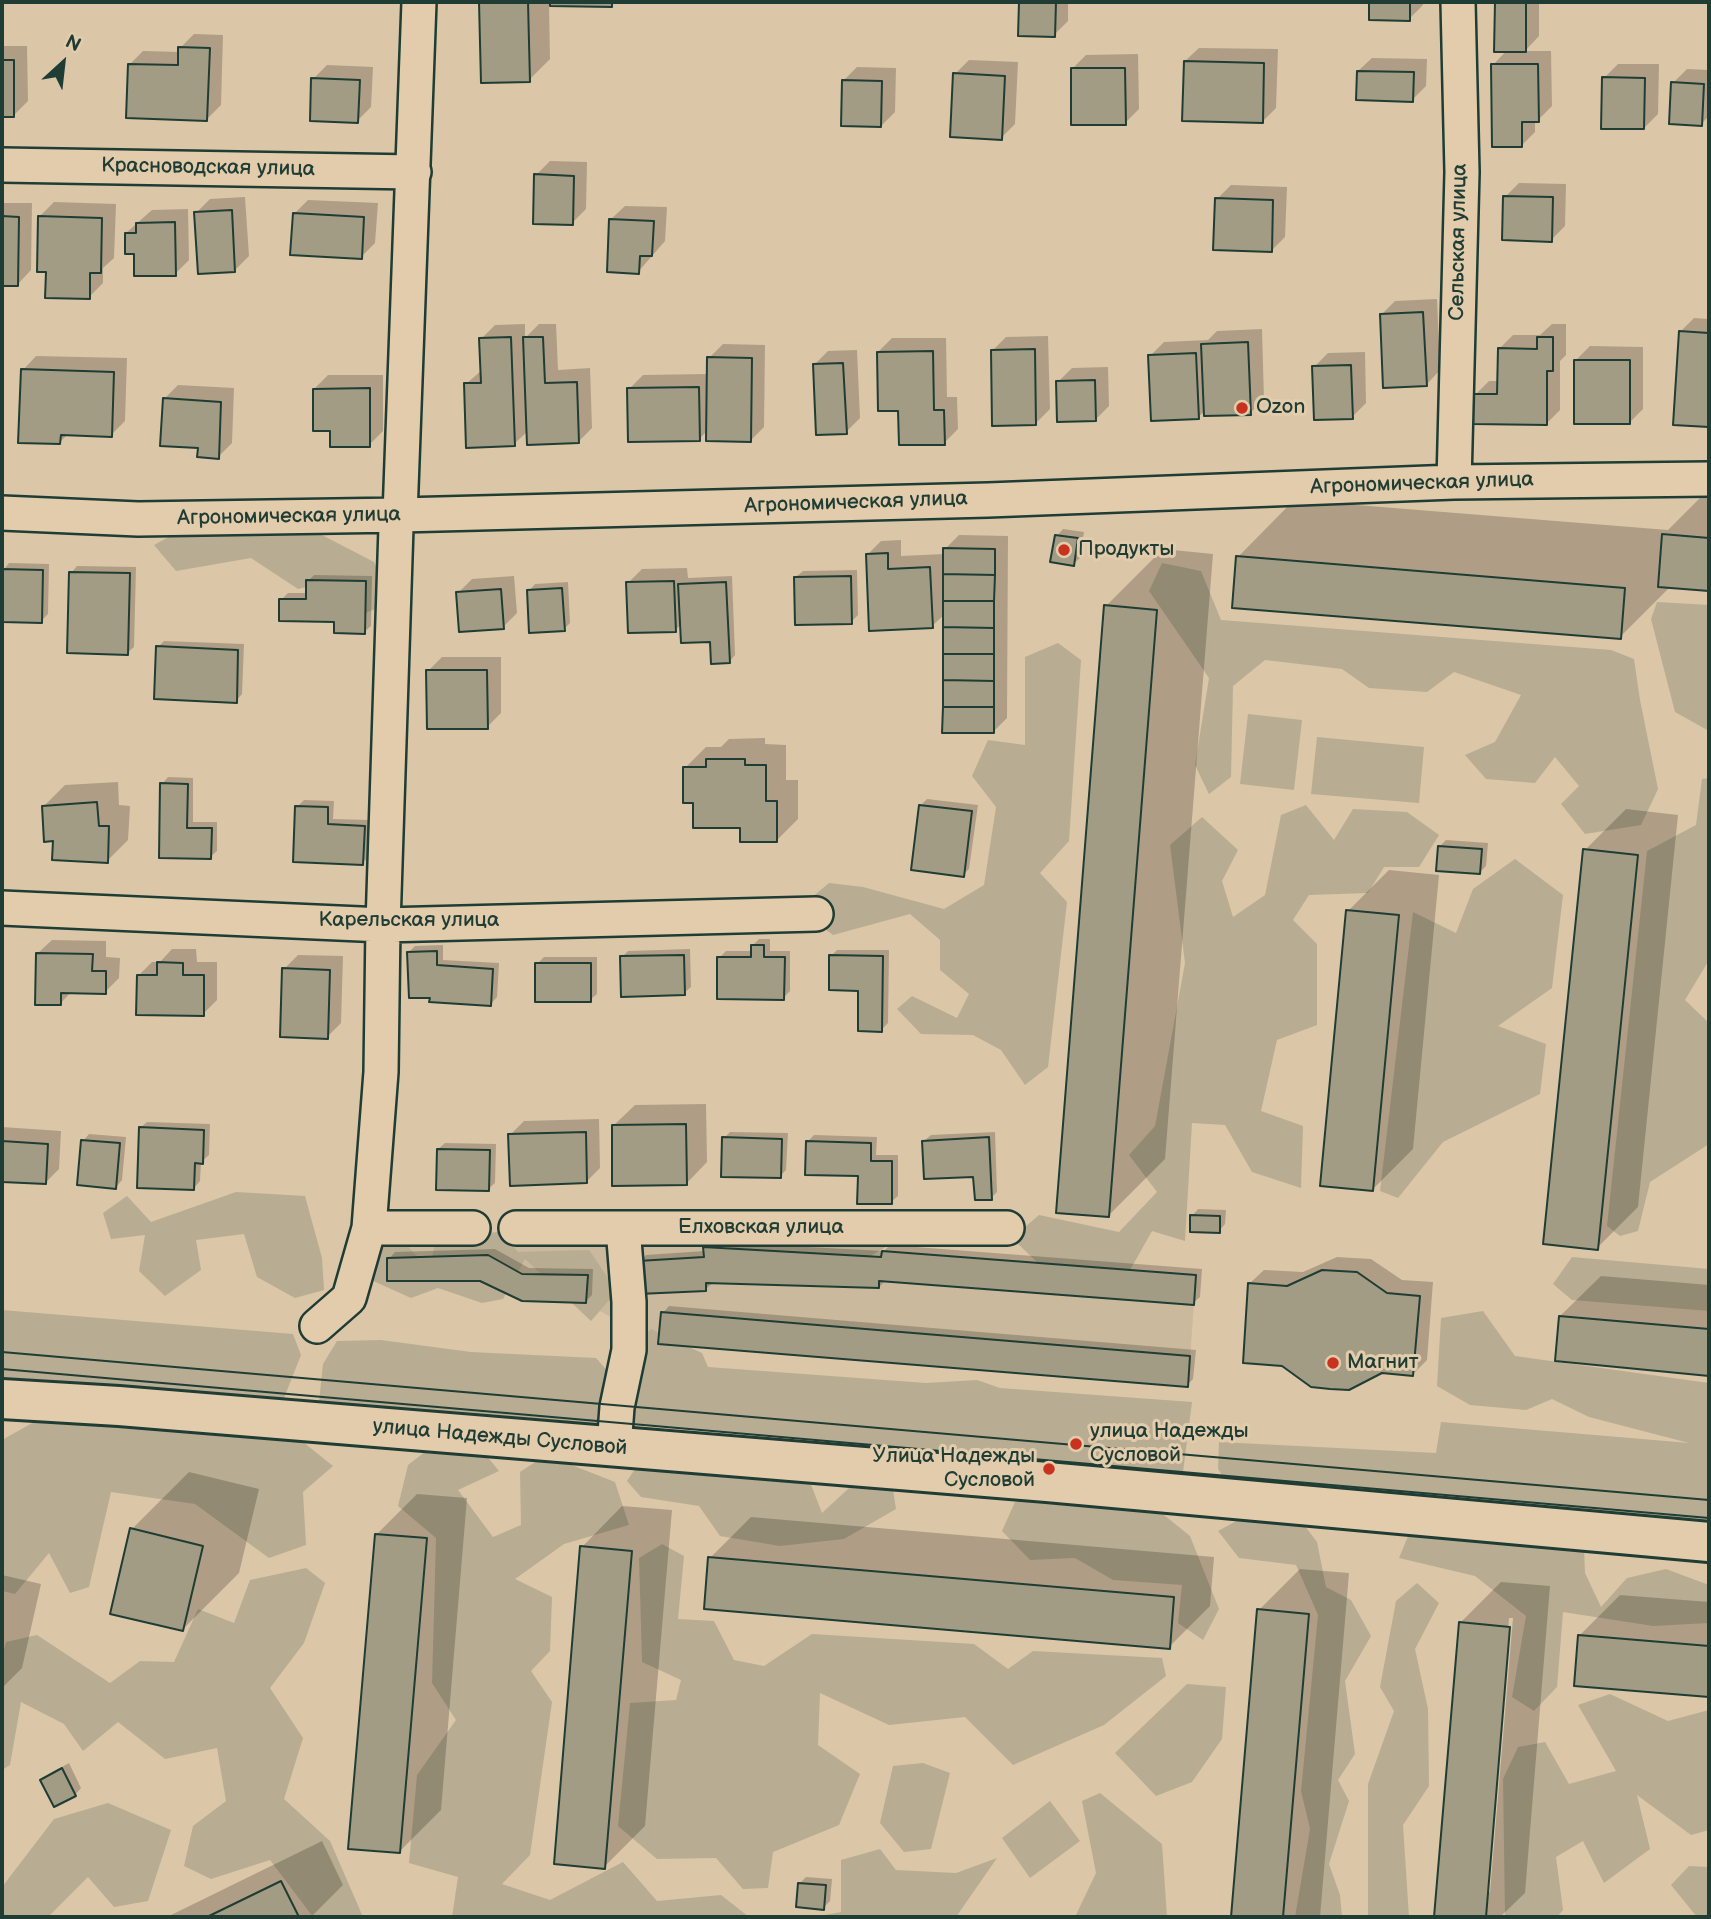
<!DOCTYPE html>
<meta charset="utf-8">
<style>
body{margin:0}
#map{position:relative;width:1711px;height:1919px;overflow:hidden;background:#dbc6a7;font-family:"Balsamiq Sans",sans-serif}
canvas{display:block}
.frame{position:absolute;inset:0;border:4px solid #1f3d34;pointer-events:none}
.north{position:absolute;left:28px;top:28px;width:70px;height:70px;-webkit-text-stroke:5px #e3ccac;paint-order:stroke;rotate:27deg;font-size:19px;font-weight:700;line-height:28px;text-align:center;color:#1f3d34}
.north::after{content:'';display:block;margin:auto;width:24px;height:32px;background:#1f3d34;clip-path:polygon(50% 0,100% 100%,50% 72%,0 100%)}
</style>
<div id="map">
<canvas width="1711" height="1919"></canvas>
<div class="frame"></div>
<div class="north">N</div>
</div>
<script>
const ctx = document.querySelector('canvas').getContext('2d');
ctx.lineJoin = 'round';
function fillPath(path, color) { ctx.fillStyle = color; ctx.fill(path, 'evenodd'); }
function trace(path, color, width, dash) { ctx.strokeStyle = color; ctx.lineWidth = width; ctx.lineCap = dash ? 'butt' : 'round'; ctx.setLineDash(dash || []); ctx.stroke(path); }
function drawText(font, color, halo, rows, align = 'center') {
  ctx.font = font + ' "Balsamiq Sans",sans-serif'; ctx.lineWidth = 6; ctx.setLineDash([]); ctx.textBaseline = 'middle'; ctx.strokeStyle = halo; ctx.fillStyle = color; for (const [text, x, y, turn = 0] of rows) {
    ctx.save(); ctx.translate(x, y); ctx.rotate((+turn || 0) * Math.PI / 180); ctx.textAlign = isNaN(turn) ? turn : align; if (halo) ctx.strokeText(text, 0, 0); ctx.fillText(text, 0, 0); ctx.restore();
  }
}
fillPath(new Path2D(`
 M388,1243l315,4 178,10 1,-6 314,24 -8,112 -530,-43 -72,-41 -199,-45z`), '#cab99c');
fillPath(new Path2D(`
 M209,515l109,18 56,29 18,40 -36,15 -18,-37 -40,9 -47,-31 -75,13 -22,-26z
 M1162,563l39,8 20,49 390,30 23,9 6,41 18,89 -17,36 -56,9 -24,-30 18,-18 -24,-29 -20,26 -49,-4 -21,-24 30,-13 26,-47 -67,-23 -27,20 -58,-4 -27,-19 -77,-9 -32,26 -2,91 -22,17 -14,-29 14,-87 -60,-87z
 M1657,602l52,3v126l-34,-19 -24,-93z
 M1058,643l23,17 -12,181 -29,32 27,29 -19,165 -23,18 -24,-35 -28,-15 -52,-1 -24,-25 15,-13 45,22 12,-24 -29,-24v-30l-30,-26 -77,21 -35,-26 31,-26 34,4 81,22 40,-24 12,-78 -24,-31 16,-36 37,5v-88z
 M1248,714l54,6 -8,70 -54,-6z
 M1317,737l107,10 -5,56 -108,-9z
 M1709,778v182l-24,40 24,23v121l-59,38 -12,49 -18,5 -13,-10 40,-375 49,-26 6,-46z
 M1306,805l28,35 19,-31 54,3 32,23 -20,32h-35l-16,26 -59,2 -16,25 24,24v81l-40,15 -16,71 42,15 -2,62 -49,-16 -27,-47 -33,-2 -7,118 -33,-10 -27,48 -81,-10 -32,-31 27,-23 80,17 38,-40 -28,-37 26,-29 30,-163 -15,-118 32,-28 36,33 -16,31 11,36 32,-22 16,-80z
 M1515,859l48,36 -11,93 -54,38 48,18 -6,50 -97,48 -45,56 -18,-7 33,-279 43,21 17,-44z
 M236,1192l69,4 17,62 2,32 -29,8 -38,-21 -13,-43 -48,6 5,30 -36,26 -26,-25 6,-36 -34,4 -8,-26 24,-17 24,26z
 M718,1223l185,14 -41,24 -129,-4z
 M500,1232l18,20 71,-2 28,41 -26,30 -66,-62 -22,40 -21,4 -44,-15 -27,10 -40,-18 8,-44 17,-2 34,36 6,-34z
 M1572,1257l137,12v42l-137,-11 -19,-16z
 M2,1310l291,24 8,21 -17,43 -282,-21z
 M1483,1311l32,45 194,27v142l-481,-41 -10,-15 1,-27 217,11 5,-31 248,21 -100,-26 -37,-18 -26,11 -56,-5 -33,-19 4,-68z
 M651,1329l51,24 6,14 218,16 51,-3 23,8 192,14 -9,70 -550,-48 4,-81z
 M381,1340l90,12 125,6 15,17 -4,51 -288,-24 4,-38 14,-23z
 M41,1418l257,20 35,28 -30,26 3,53 -37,13 -74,-54 -84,-12 -22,95 -19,6 -21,-40 -34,41 -13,-3v-151z
 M439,1441l38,3 22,27 -41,19 35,47 28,-12 -1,-53 26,-17 69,27 14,43 -65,19 -49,35 37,18 -2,54 -19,20 21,31 -22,153 -28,29 48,16 73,-38 34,39 64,-6 28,22h-297l6,-40 -49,-14 8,-88 39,-55 -24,-37 4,-145 -38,-32 10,-41z
 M723,1464l87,18 12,31 27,-25 44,2 3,19 -52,30 -64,7 -60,-10 -21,-30 -58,-9 -14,-16 10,-15 55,8z
 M1070,1491l78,11 42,34 29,73 -16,31 -25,-17 4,-38 -69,-5 -38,-22 -45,2 -28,-29 13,-29z
 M1255,1511l43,6 19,25 9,45 25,13 20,36 -26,45 10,73 -17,26 11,21 -20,63 11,31 2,22h-47l15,-88 -9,-38 17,-176 -22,-50 -57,-7 -21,-27z
 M1411,1529l173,18 1,26 16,34 26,-29 39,-9 43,16v38l-56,3 -90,-14 -6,75 -23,24 -22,-14 14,-81 -51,-40 -76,-18z
 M662,1544l22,12 -6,63 36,2 20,39 30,6 48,-32 162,10 34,25 25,-18 129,7 4,18 -62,49 -91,40 -48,-48 -76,8 -69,-32 -2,52 42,29 -21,51 -66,27 -5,36 -25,1 -27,-31 -59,1 -39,-33 12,-123 46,-3 5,-20 -39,-18 -3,-104z
 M306,1568l19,15 -21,60 -34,45 33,50 -19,61 46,42 33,76h-50l-43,-57 -59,19 -27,-13 9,-40 33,-25 -9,-53 -52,11 -47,-37 -35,29 -19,-27 -43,-22 -11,63 -8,5v-114l4,-14 31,-7 73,48 30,-22 34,1 24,-53 36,14 16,-43z
 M1417,1583l22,20 -24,46 13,60 1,77 -26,39 6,92h-41v-133l26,-73 -14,-24 16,-86z
 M1187,1684l39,3 -4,52 -30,43 -36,14 -41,-43z
 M1610,1694l58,27 41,-11v120l-18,5 -54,-40 13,54 -46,34 -21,-42 -27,16 7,53 -6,7h-52l-2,-138 15,-32 27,-5 24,42 47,-13 -38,-66z
 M923,1763l27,10 -19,76 -27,3 -24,-29 13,-57z
 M1100,1793l62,51 5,73h-92l21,-44 -14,-72z
 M1050,1801l30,40 -50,37 -28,-40z
 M108,1803l63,27 -23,71 -34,6 -26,-30 -40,40h-46v-30l52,-68z
 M880,1849l16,21 60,3 41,-15 -41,59h-142l27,-5v-52z
 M1689,1866l20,1v50h-12l-26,-32z`), '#b8ad92');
fillPath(new Path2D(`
 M481,2h134l-3,3 -63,-1 1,55 -21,21 -46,1z
 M1021,2h47v19l-14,14 -34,-1z
 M1371,2h52v3l-14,14 -38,-1z
 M1497,2h42v34l-14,15h26l1,55 -14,14h-3v12l-14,14 -28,-81 14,-15h-11z
 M194,34l29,1 -2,70 -14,14 -78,-54 14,-14 37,1v-4z
 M2,46h25l1,55 -14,14h-12z
 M1199,48l79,1 -2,59 -14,14 -77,-61z
 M1138,54l1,55 -14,14 -53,-54 14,-14z
 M1372,58l55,1 -1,27 -14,14 -54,-29z
 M969,60l49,2 -3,62 -14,14 -46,-64z
 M1618,64h41l-1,50 -14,14 -40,-50z
 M327,65l46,2 -2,40 -14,14 -44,-42z
 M857,67l39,1 -1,44 -14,14 -38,-45z
 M1687,69l22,1v46l-8,8 -28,-41z
 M550,161l37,1 -1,47 -14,14 -36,-48z
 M1519,183l47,1 -1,42 -14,14 -46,-43z
 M1231,185l56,2 -2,50 -14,14 -54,-52z
 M245,197l4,59 -14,14 -39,-57 14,-14z
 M308,200l70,3 -3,40 -14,14 -67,-43z
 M54,202l62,2 -2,54 -11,10v15l-14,14 -41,-27 -8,-54z
 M2,203h30l-1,67 -13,14h-16z
 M625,206l42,1 -2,34 -27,31 -27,-53z
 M188,209l1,51 -14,14 -39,-22 -10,-19 26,-23z
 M1437,299l3,71 -13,14 -46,-69 14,-14z
 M1694,318l15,1v106l-34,-2 5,-91z
 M525,324v14l14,-14h17l2,46 32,-2 2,60 -14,14 -50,-11 -14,13 -48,-60 16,-14 -1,-31 14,-14z
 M1552,324h14v31l-6,6v49l-14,14 -71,-29 14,-14h10v-32l14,-14h27z
 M1262,329l2,70 -14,14 -44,-3 -8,7 -48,-61 14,-14 44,-2 9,-9z
 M1048,336l2,73 -14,14 -44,-72 14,-14z
 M892,338h54l1,59h10l1,32 -14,14 -44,-34 -22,-57z
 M723,344l42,1 -1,82 -14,14 -42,-11 -9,9 -70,-50 14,-14 65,-1 1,-16z
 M1590,346l53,1v62l-14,14 -53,-63z
 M857,350l3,68 -14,14 -32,-67 14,-14z
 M1365,352l1,51 -14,14 -38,-50 14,-14z
 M36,356l91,2 -2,63 -14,14 -43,-1 -8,8 -37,-72z
 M1108,367l1,39 -14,14 -37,-38 14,-14z
 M328,375h55v56l-14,14 -37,-16 -18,-40z
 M178,385l56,3 -2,55 -14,14 -54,-58z
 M1709,489v100l-38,-3 -51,51 -382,-80 56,-57 374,30z
 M1063,529l21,3 -4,26 -7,6 -16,-28z
 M959,535l49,1 -1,182 -14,14 -48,-118 -13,12 -65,-71 14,-14 20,-1v16l44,-2v-5z
 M1163,549l50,5 -48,605 -56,56 -3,-609z
 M9,563l40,1 -1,50 -7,7 -39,-1v-48z
 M77,566l59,1 -2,80 -7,6 -56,-80z
 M687,568l1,10 44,-2 3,79 -6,7 -18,-22 -29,-16 -7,6 -47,-47 14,-14z
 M857,570l1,45 -7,7 -55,-45 7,-6z
 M314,575l58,1 -1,50 -7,6 -83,-32 7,-7h20v-12z
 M514,576l3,37 -14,14 -45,-34 14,-14z
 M568,582l2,41 -6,6 -35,-38 6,-7z
 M164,641l80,3 -2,50 -6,7 -78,-54z
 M442,657h59v56l-14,14 -59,-56z
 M765,738v6l21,1v35h12v39l-21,21 -36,-14 -56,-58 21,-21h15l8,-8z
 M168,777l25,1v44h24v29l-7,6 -50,-1 2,-72z
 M118,782l1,23 11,1 -2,34 -21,21 -52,-22 -12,-32 22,-22z
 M927,799l51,6 -9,64 -6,6 -42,-70z
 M304,800l30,1 -1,18 37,1 -1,37 -7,6 -65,-56z
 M1626,809l52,6 -40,392 -41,41 -12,-398z
 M1446,840l42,3 -2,23 -6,6 -41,-25z
 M1389,870l50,5 -26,274 -41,41 -24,-279z
 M759,939h11v12h20v40l-7,7 -64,-40 7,-7h27v-6z
 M52,940l54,1v16l14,1 -1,20 -14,14 -33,-1 -12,13 -22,-51z
 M443,945v15l56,3 -2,34 -6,7 -82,-52 6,-6z
 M172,949h24l1,13h20v38l-14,14 -65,-38 14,-14h8z
 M690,949l1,38 -7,6 -62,-36 6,-6z
 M837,950h52l-1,73 -7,7 -21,-41 -29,-33z
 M298,955l45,1 -2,67 -14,14 -43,-68z
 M544,957h53v37l-7,6 -53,-36z
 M706,1104l1,58 -21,22 -73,-58 22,-21z
 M599,1119l1,49 -14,14 -76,-47 14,-14z
 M147,1122l63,2 -1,31 -8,7 -1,19 -6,7 -54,-60z
 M2,1127l59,4 -2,38 -14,14 -43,-3z
 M730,1132l58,1 -2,37 -6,6 -56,-38z
 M995,1132l2,60 -6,6 -16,-23 -51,-34 7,-6z
 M89,1134l37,3 -4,43 -6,7 -33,-46z
 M814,1135l63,2 -1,18h22v41l-7,6 -31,-27 -53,-33z
 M445,1143l51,1 -1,39 -7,6 -50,-40z
 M1198,1209l28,1 -1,14 -6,7 -27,-15z
 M712,1242l172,9 6,-6 312,24 -2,28 -7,6 -307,-23 -7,7 -167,-4 -7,7 -65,-28 6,-7 59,-4v-3z
 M495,1249l34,19 64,1 -1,26 -6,6 -197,-42 6,-7z
 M1337,1257l34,2 31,21 31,2 -6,78 -14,14 -163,-91 14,-13 39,2z
 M1601,1276l108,9v89l-152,-14 3,-44z
 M669,1306l527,44 -3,29 -6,6 -524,-72z
 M189,1472l70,17 -20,84 -57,57 -50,-101z
 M417,1494l50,4 -26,312 -41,41 -24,-316z
 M622,1506l50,4 -27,316 -41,41 -22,-320z
 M751,1517l463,40 -4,49 -41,41 -459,-89z
 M1300,1569l49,4 -29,344h-87l26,-307z
 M2,1575l39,9 -19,84 -20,20z
 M1501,1582l49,4 -25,307 -25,24h-64l24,-294zM1509,1618h4l-23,274h-4z
 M1620,1595l89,7v93l-133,-11 3,-48z
 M69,1763l12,25 -6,7 -33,-15 7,-6z
 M322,1841l21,44 -32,32h-144z
 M806,1877l26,2 -2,22 -7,7 -24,-24z`), '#0003');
const building = new Path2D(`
 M479,2h49l2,80 -49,1z
 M550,2h62v5l-62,-1z
 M1019,2h37l-1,35 -37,-1z
 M1369,2h41v19l-41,-1z
 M1495,2h31v50h-32z
 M178,47l32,1 -3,73 -81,-3 2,-54 50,1z
 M2,60h12v57h-12z
 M1184,61l80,2 -1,60 -81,-2z
 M1491,64h47l1,58h-17v25h-30z
 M1071,68h54l1,57h-55z
 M1357,71l57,1 -1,30 -57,-2z
 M953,73l52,3 -3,64 -52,-3z
 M1602,77l43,1 -1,51h-43z
 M311,78l49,2 -2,43 -48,-2z
 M842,80l40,1 -1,46 -40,-1z
 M1671,82l33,2 -2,42 -33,-2z
 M534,174l40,2 -1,49 -40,-1z
 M1503,196l50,1 -1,45 -50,-2z
 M1215,198l58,2 -1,52 -59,-2z
 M232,210l3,62 -37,2 -4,-62z
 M293,213l71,4 -2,42 -72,-4z
 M2,216l17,1 -1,69h-16z
 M38,216l64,2 -1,55h-11v26l-45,-1 1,-26h-9z
 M609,219l45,2 -2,35h-12l-1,18 -32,-2z
 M175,222l1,54h-42v-22h-9v-21h11v-10z
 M1423,312l4,74 -44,2 -3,-74z
 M1679,331l30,2v94l-36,-2z
 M511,337l4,109 -49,2 -2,-65h17l-2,-45z
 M523,337h20l2,46 32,-1 2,61 -52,2z
 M1537,337h16v34h-6v54l-74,-1v-30h24l1,-46 39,1z
 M1248,342l3,73 -47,1 -3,-72z
 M1035,349l1,76 -44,1 -1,-76z
 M933,351l1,59h10l1,35h-46l-1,-34h-20l-1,-59z
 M1196,353l3,66 -48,2 -3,-66z
 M707,357l45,1 -1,84 -45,-1z
 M1574,360h56v64h-56z
 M843,363l4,71 -31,1 -3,-71z
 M1351,365l2,54 -39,1 -2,-54z
 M21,369l93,3 -2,65 -51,-2 -1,9 -42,-1z
 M1095,380l1,41 -39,1 -1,-41z
 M699,387l1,54 -72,1 -1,-54z
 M370,388v59h-40v-16h-17v-42z
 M163,398l58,4 -2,57 -22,-2 1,-9 -38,-2z
 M1662,534l47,4v53l-51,-4z
 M1055,535l23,3 -4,28 -24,-4z
 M943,548l52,1v26l-52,-1z
 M888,553v16l42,-2 3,61 -64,3 -3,-77z
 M1236,556l389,32 -4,51 -389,-31z
 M2,569l41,1 -1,53 -40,-1z
 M69,572l61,1 -2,82 -61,-2z
 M943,574l52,1 -1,26h-51z
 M851,576l1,48 -57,1 -1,-48z
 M306,580l60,1 -1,53 -31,-1v-11l-55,-1v-22h27z
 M674,581l2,51 -48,1 -2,-51z
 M726,582l4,81 -19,1 -1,-22 -29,1 -3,-59z
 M562,588l3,43 -36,2 -2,-43z
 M501,589l3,40 -45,3 -3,-40z
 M943,601h51v27l-51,-1z
 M1104,605l53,5 -48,607 -53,-4z
 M943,627l51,1v26h-51z
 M156,646l82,4 -1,53 -83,-4z
 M943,654h51v27l-51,-1z
 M426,670h61l1,59h-61z
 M943,680l51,1v26h-51z
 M943,707h51v26h-52z
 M706,759h39v6h21v36h11v41h-37v-14h-47v-25h-10v-36h23z
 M160,783l28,1 -1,44h25l-1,31 -52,-1z
 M97,802l2,24h10l-1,37 -56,-3 1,-19 -9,1 -2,-36z
 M919,805l53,6 -8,66 -53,-7z
 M295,806l33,1v17l37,2 -2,39 -70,-3z
 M1438,846l44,3 -2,25 -44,-3z
 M1583,849l55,6 -40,395 -55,-6z
 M1346,910l53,5 -26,276 -53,-5z
 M751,945h13v12h21l-1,43 -67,-1v-42h34z
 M437,951v14l56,4 -2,37 -62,-4 1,-4h-21l-2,-46z
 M36,953l57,1 -1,17h14v23l-45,-1v12h-26z
 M684,955l1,40 -64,2 -1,-41z
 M829,955l54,1 -1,76 -24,-1v-40l-29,-1z
 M157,962l26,1v12h21v41l-68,-1 1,-40h20z
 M535,963h56v39h-56z
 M282,968l48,2 -2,69 -48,-2z
 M686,1124l1,61 -75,1v-61z
 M139,1127l65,3 -1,34 -8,-1 -1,27 -57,-2z
 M586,1132l1,51 -77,3 -2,-52z
 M722,1137l60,2 -1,39 -60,-1z
 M989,1137l3,63h-17l-2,-23 -49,2 -2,-38z
 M81,1140l39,3 -4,46 -39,-4z
 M2,1141l46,3 -2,40 -44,-2z
 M806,1141l65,2v18h21v43h-35l1,-28 -53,-1z
 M437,1149l53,1 -1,41 -53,-1z
 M1190,1215l30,1v17l-30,-1z
 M703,1247l178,10 1,-6 314,24 -2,30 -315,-24v7l-173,-5v8l-68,3v-33l66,-4z
 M488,1255l34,19 66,1 -2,28 -64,-2 -42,-20h-93v-23z
 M1322,1270l35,2 30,21 33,3 -7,80 -31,-3 -33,17 -19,-1 -19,-2 -29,-21 -39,-3 5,-80 39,3z
 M661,1312l529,44 -2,31 -530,-43z
 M1559,1316l150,13v47l-154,-15z
 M130,1528l73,18 -20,85 -73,-17z
 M375,1534l52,4 -27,315 -52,-4z
 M580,1546l52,5 -27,318 -51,-5z
 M708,1557l466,40 -4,52 -466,-40z
 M1257,1609l52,5 -26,303h-52z
 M1459,1622l51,5 -24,290h-52z
 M1578,1635l131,11v51l-135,-11z
 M62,1768l14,28 -22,11 -14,-27z
 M281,1881l18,36h-92z
 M798,1883l28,2 -2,25 -28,-3z`);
fillPath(building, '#a19c83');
trace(building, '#1f3d34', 2);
const minor = new Path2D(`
 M2,165l412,7
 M1454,482l8,-310 -4,-170
 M2,513l136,6 262,-4 588,-15 466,-18 255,-3
 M2,908l381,17 433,-11
 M369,1228h104
 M516,1228h491
 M317,1326l32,-28 20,-70 12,-156 2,-147 13,-398 4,-12 19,-513
 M614,1447l3,-40 12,-57v-48l-6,-74`);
const secondary = new Path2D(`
 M2,1399l117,7 928,76 662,60`);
trace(minor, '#1f3d34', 38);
trace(secondary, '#1f3d34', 44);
trace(minor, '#e3ccac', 33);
trace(secondary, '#e3ccac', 38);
trace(new Path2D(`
 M2,1352l1707,148
 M2,1369l1707,149`), '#1f3d34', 2);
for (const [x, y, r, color] of [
 [1242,408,7,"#c8321e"],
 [1064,550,7,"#c8321e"],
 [1333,1363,7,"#c8321e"],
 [1076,1444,7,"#c8321e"],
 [1049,1469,7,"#c8321e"]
]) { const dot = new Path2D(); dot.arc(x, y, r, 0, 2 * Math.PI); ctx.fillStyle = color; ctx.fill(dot); trace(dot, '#e3ccac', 2.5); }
drawText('21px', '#1f3d34', '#e3ccac', [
 ["Красноводская улица",208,168,1],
 ["Сельская улица",1459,242,-89],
 ["Агрономическая улица",1422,484,-2],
 ["Агрономическая улица",856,503,-2],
 ["Агрономическая улица",289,517,-1],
 ["Карельская улица",409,921],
 ["Елховская улица",761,1228],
 ["улица Надежды Сусловой",500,1438,5]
]);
drawText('21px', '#1f3d34', '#e3ccac', [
 ["Ozon",1256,408],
 ["Продукты",1078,550],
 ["Магнит",1347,1363],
 ["улица Надежды",1090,1432],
 ["Сусловой",1090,1456],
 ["Улица Надежды",1035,1457,"right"],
 ["Сусловой",1035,1481,"right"]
], 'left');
</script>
